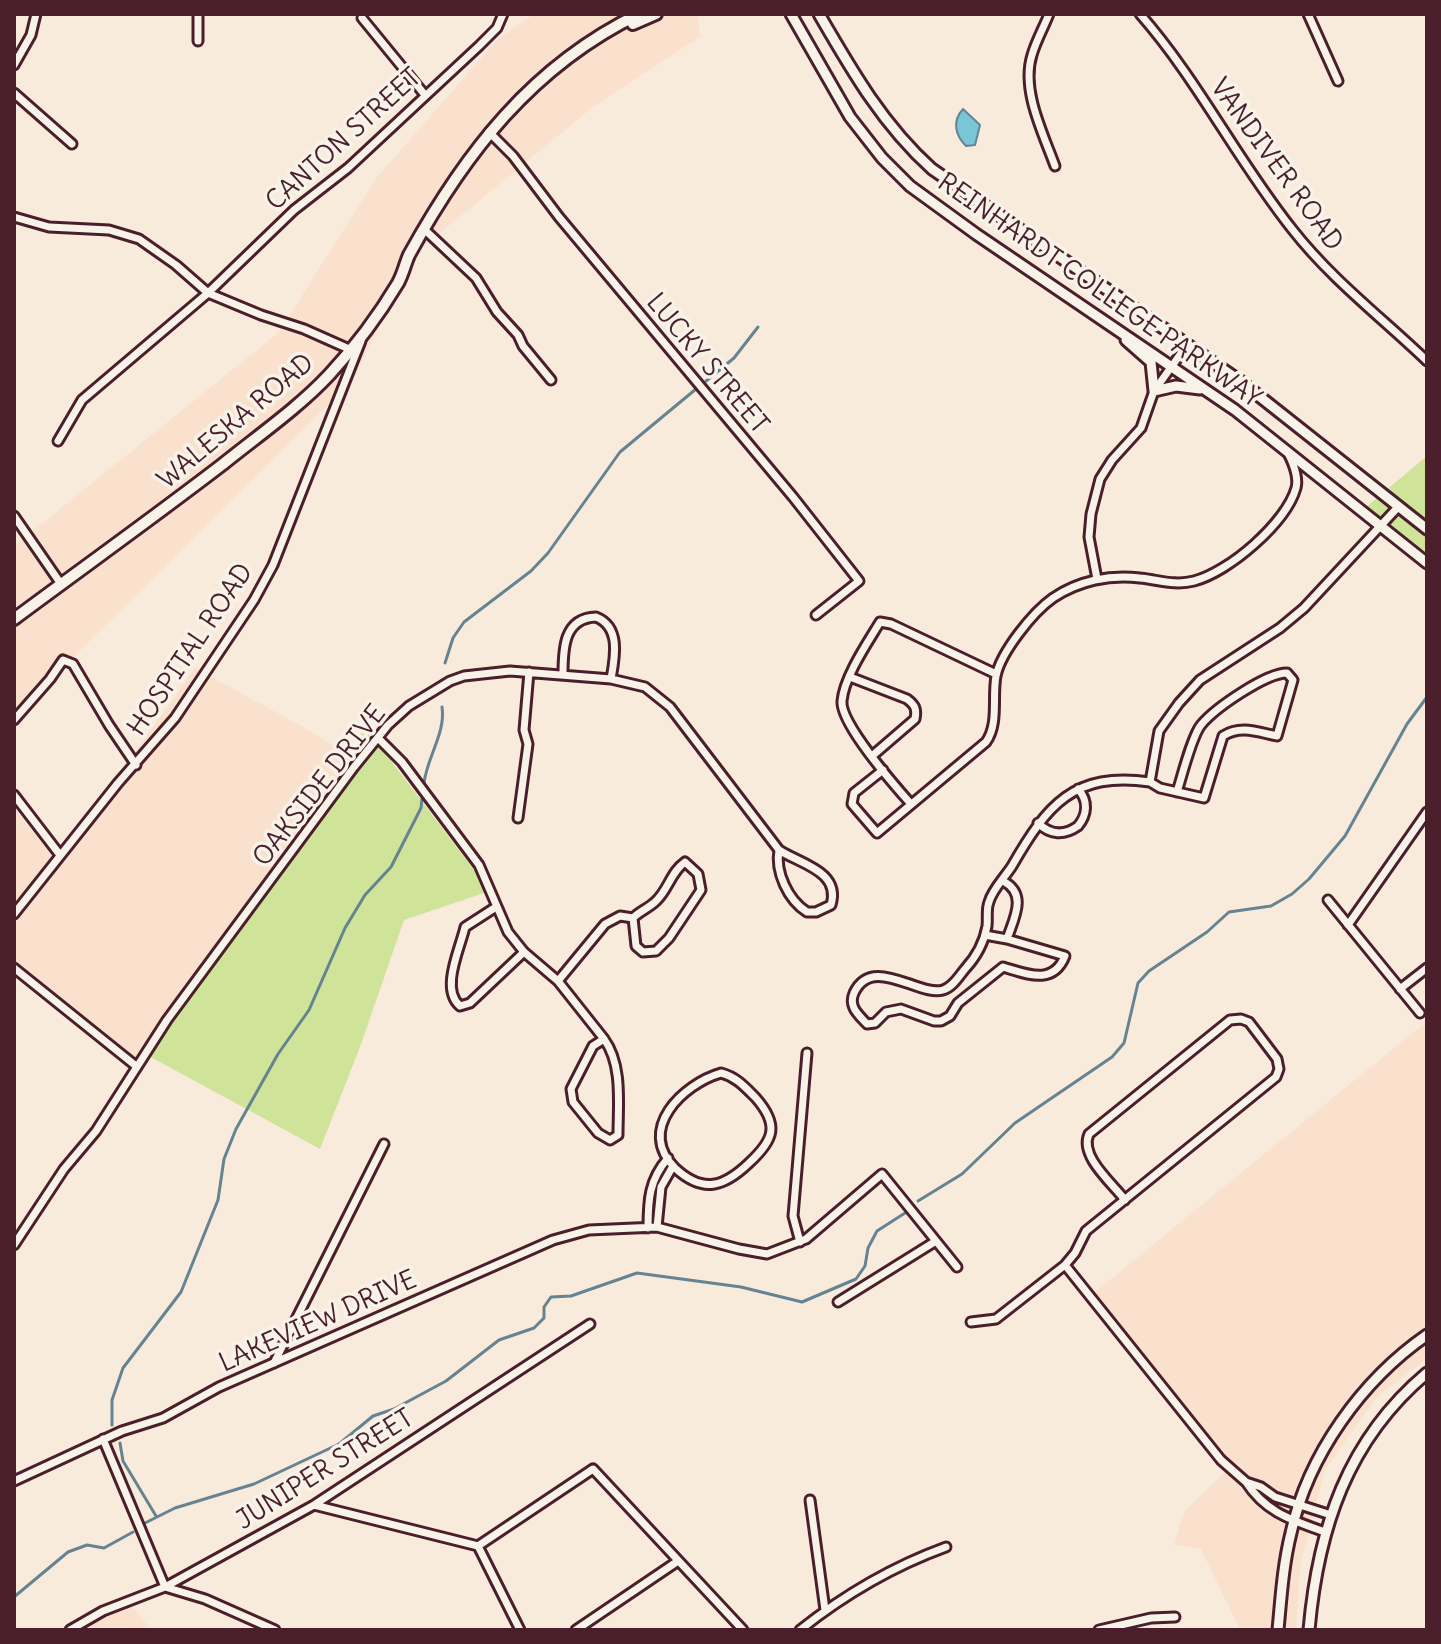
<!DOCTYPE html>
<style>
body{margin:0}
#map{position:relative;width:1441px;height:1644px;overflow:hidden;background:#f8ebdc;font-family:Delius,sans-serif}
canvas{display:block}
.frame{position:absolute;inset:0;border:16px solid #4a1f2b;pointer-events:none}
</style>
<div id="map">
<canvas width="1441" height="1644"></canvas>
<div class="frame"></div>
</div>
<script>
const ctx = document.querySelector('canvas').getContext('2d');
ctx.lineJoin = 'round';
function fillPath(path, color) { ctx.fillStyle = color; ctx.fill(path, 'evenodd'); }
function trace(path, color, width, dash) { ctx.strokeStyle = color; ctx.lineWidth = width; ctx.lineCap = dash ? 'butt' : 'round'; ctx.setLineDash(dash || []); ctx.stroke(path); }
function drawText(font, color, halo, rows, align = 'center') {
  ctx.font = font + ' Delius,sans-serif'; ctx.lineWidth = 7; ctx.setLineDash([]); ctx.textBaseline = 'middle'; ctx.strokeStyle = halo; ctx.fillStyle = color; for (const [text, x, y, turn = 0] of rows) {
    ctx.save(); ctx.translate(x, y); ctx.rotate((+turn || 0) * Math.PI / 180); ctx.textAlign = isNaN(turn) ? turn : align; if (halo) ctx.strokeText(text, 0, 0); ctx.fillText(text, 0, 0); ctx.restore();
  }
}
fillPath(new Path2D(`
 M534,14h163l4,22 -108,71 -181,149 -59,124 -339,336v-170l265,-214 98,-155 120,-137z
 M195,668l112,61 45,29 -216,313 -122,-110v-153l43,54z
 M1427,1021v337l-51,40 -51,72 -25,96 -4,64h-56l-39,-81 -27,-4 10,-33 46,-45 -141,-170z
 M128,1603l24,27h-74z`), '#f9e1ce');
fillPath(new Path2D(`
 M1427,456v97l-61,-46z
 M364,725l126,166 -86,29 -44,127 -40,102 -173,-94 205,-296z`), '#cfe499');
const water = new Path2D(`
 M963,109l17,16 -5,20 -9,1c-11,-11 -14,-25 -3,-37z`);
fillPath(water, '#78c6d6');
trace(water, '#668392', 2);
trace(new Path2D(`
 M706,381l28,-23 24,-31
 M445,663l8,-25 11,-16 67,-51 17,-18 72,-101 76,-63
 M424,783c3,-26 22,-50 18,-76
 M918,1201l44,-27 53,-51 97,-66 12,-14 14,-60 11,-12 58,-39 22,-20 42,-6 21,-12 17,-15 36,-43 62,-112 20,-27
 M112,1425v-25l11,-32 58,-76 37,-92 6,-41 12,-30 42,-75 31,-44 36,-82 20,-33 26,-28 30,-59 1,-9
 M120,1443l3,18 33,55
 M145,1523l30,-15 79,-24 85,-40 34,-28 21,-7 52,-28 53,-41 35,-12 10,-10v-11l7,-10 20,-1 66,-23 104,14 61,15 54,-23 9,-13 3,-18 9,-17 28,-18
 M14,1597l54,-45 19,-7 17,3 29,-16`), '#668392', 3);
const minor = new Path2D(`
 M1049,14c-5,13 -13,27 -17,41 -11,35 11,78 23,111
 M1140,14c58,66 97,146 152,215 39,50 89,88 135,132
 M1308,14l30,67
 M362,18l63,77
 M198,41v-27
 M14,65l17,-30 5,-21
 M14,93l58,51
 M489,132l24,24 46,61 234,280 66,84 -43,34
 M14,217l35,10 60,3 30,9 37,26 32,28 53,22 43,14 45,20
 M425,230l51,48 21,34 21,23 5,11 28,34
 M58,441l24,-41 126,-107 86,-83 54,-42 131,-122 18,-18 6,-14
 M14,516l47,68
 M1097,579l-8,-42 2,-23 9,-35 12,-19 29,-32 13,-37 33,-46
 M563,674c0,-26 1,-56 33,-57 25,10 19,40 15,62
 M850,677l57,22c8,6 10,10 8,20l-43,37
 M14,720l36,-41 13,-19 10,4 36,61 27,40
 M378,738l24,24 77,103 29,67 16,20 34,29 46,58
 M883,770l-29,23 -2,11 25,29 109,-91c13,-18 6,-45 10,-66 5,-24 37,-64 57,-78 25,-17 57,-24 87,-20 19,2 35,8 54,3 35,-9 92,-58 102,-93 3,-11 -3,-25 -8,-35
 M1177,792c5,-16 15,-56 24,-67 14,-17 65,-52 86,-52l6,7 -16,56c-20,-4 -36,-11 -54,0l-19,62 -44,-10 -10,-6 9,-51 20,-28 21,-23 80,-52 24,-20 95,-102
 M14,795l46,60
 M911,804c-16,-18 -71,-81 -69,-103 2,-24 26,-59 38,-79l11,2 105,50
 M518,818l10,-74 -4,-14 5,-58
 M1038,823c12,12 26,13 40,3 9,-11 11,-25 0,-37
 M779,850c21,14 62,21 52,55l-15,7h-9c-19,-12 -32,-40 -28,-62z
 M685,862l13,12 3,16 -32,48 -13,13 -13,1 -7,-6 -3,-28c7,-7 16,-10 23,-17 12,-11 15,-29 29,-39z
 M1003,881c25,13 11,37 4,58
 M1328,900l92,113
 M496,907l-31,20c-5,22 -25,62 -5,79l10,-3 54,-51
 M14,914l104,-131 57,-65 79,-118 19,-35 88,-224
 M1348,925l79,-113
 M985,935l22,4 58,17c-12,30 -38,18 -62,11l-45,36 -8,13 -9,5h-7l-33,-12 -15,3 -11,11 -8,1c-8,-9 -19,-17 -13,-31 18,-39 65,4 89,-3 10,-3 16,-14 22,-21 12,-13 19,-26 22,-43 1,-8 -1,-17 2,-24 3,-12 16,-25 23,-36 35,-61 62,-95 138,-84
 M14,968l122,98
 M558,981l47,-57 15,-8 13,2
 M1400,989l27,-21
 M604,1039c19,26 14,65 14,96l-8,5 -12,-7 -25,-31 -2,-13 22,-43z
 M721,1073c15,4 23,13 34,24 25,28 19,43 -6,66 -25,24 -46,31 -74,5 -39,-39 8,-84 46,-95z
 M657,1227l4,-40 12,-21
 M648,1228c0,-28 1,-48 20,-70
 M800,1242l-7,-26 14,-163
 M14,1245l50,-76 32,-38 71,-111 187,-253 34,-42 21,-19 41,-25 14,-5 46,-5 101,8 34,8 25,20 109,143
 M1065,1265l156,195 25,22
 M838,1302l98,-61
 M971,1322l25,-3 69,-54 10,-12 11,-22 190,-154 3,-8 -2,-10 -28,-37 -8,-3 -11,1 -141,114c-10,22 23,49 36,66
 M274,1363l110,-219
 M103,1439l62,148 40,12 70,31
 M14,1481l108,-50 41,-13 56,-31 334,-147 36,-10 68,-3 82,22 28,5 39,-15 76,-65 75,93
 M810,1500l15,110
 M314,1505l164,41 115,-77 150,161
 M1325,1532c-33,-12 -59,-19 -79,-50l15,5 14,10 56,18
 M478,1546l42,84
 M70,1630l33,-19 62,-24 149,-82 276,-181
 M576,1630l102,-69
 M800,1630c44,-35 94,-64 146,-83
 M1099,1630l52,-12 24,-1`);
const tertiary = new Path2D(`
 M791,14l59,103 32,41 28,28 66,48 259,176 192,153
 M819,14c33,57 64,111 113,155l308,212 187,148
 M1126,340l25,22 3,29 22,-5 24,3
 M1278,1630c3,-32 5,-65 13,-97 17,-78 71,-153 136,-198
 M1309,1630c9,-101 38,-190 118,-257`);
const secondary = new Path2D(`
 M633,24l23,-10
 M14,619c70,-52 140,-102 209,-155 36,-29 75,-56 106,-89 26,-28 50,-60 69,-92 5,-9 7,-19 11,-28 56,-102 123,-189 230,-241`);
trace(minor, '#4a1f2b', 13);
trace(tertiary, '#4a1f2b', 15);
trace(secondary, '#4a1f2b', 16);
trace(minor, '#f7f3e8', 7);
trace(tertiary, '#f7f3e8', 9);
trace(secondary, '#f7f3e8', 10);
drawText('26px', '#4a1f2b', '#f7f3e8', [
 ["CANTON STREET",344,140,-42],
 ["VANDIVER ROAD",1276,165,54],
 ["REINHARDT COLLEGE PARKWAY",1099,291,35],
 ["LUCKY STREET",707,364,50],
 ["WALESKA ROAD",236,422,-40],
 ["HOSPITAL ROAD",191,650,-56],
 ["OAKSIDE DRIVE",320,786,-52],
 ["LAKEVIEW DRIVE",318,1322,-24],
 ["JUNIPER STREET",325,1470,-32]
]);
</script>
